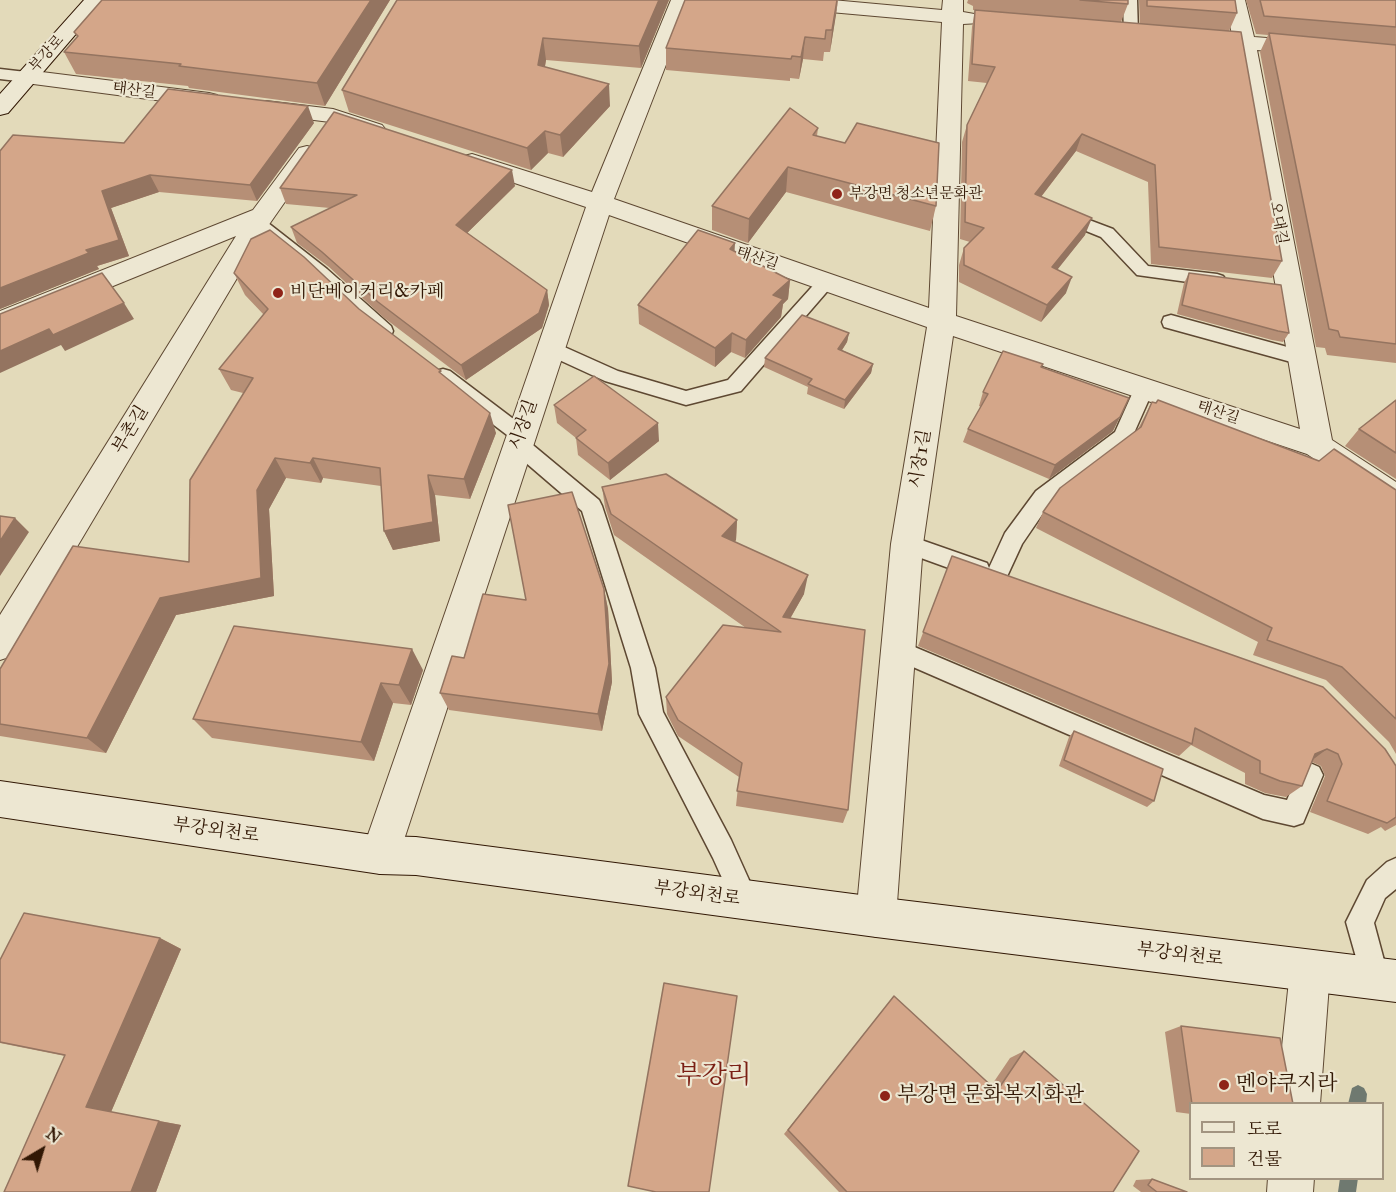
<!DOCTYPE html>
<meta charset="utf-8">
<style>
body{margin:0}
#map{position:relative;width:1396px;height:1192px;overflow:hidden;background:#e3daba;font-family:"IM FELL Great Primer","Noto Serif KR",serif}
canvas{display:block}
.legend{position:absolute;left:1189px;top:1102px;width:195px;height:78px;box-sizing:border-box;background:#ede7d2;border:2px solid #a29480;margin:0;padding:8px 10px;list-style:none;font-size:18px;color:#321805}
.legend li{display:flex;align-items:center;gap:12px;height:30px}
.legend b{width:30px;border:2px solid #a29480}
.north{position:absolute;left:12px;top:1120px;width:60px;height:60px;-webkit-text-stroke:4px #ede7d2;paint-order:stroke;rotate:38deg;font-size:16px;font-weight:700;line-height:24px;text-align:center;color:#321805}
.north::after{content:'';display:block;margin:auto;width:21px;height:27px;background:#321805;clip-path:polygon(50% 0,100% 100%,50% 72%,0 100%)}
</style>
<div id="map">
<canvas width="1396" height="1192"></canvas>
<ul class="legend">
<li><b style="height:8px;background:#ede7d2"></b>도로</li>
<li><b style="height:16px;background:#d4a689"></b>건물</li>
</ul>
<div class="north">N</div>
</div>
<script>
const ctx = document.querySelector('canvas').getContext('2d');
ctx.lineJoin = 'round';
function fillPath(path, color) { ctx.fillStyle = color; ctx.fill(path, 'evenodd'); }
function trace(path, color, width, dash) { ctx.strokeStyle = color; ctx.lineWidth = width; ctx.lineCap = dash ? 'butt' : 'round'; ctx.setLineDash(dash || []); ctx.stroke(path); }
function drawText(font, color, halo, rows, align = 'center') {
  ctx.font = font + ' "IM FELL Great Primer","Noto Serif KR",serif'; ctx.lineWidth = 4.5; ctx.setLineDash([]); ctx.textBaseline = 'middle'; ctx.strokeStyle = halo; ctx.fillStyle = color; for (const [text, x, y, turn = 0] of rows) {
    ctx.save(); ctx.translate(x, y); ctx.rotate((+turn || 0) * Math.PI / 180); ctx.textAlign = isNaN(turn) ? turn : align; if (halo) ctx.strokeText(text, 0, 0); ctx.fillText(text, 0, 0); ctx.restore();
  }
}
fillPath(new Path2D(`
 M1358,1085l6,3 3,6 -1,10h-18l4,-16z
 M1340,1178h18l-2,14h-18z`), '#6f7970');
const lane = new Path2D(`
 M1123,0h14l1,33 -2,3 -5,1 -7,-4z
 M0,69l26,3 8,5 -8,5 -26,-3z
 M1060,209l53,20 35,37 69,8 6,2 3,4 -3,4 -6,2 -80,-11 -36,-38 -47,-19 -3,-4 3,-4z
 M257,217l6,2 64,50 64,57 2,5 -2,5 -7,2 -7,-2 -62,-59 -64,-50 -3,-4 3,-4z
 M825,277l6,2 3,4 -3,4 -90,104 -55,14 -81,-24 -61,-28 -2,-5 2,-5 7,-2 67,30 68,20 42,-11 91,-101z
 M1171,315l138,38 3,5 -3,5 -7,2 -138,-38 -2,-5 2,-5z
 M443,369l7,2 78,59 3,5 -3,6 71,59 3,6 53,162 8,44 68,128 27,60 -4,9 -9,4 -9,-4 -23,-51 -74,-144 -8,-46 -49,-157 -71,-61 -3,-6 3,-6 -75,-57 -3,-5 3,-5z
 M1144,381l7,2 3,5 -24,54 -80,61 -28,41 -18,39 -8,2 -8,-2 -3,-6 -6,2 -80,-29 -3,-6 3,-6 8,-3 80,28 2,5 16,-35 31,-42 79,-59 22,-49z
 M898,640l366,155 23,5 14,-33 9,-4 9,4 4,8 -20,48 -9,3 -31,-7 -373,-162 -4,-7 4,-7z
 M1396,858v31l-11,9 -11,25 15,56 -4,10 -10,4 -10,-4 -19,-67 21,-42 20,-18z`);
const street = new Path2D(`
 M671,0h20l-77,199 315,109 13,-286 -179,-16 -7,-2 -3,-4h79l110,10 1,-10h20v12l17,3 3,4 -3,4 -17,1 -7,292 344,113 -65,-381 -46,-4 -3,-5 3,-5 8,-1 35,2 -7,-35h20l9,37 142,11v14l-139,-12 75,390 64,42v28l-11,-3 -78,-53 -354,-118 -30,208 -27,373 -6,14 -14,6 -14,-6 -6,-14 35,-373 36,-217 -318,-112 -210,640 -5,13 -14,6 -14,-6 -5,-13 225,-648 -122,-41 -4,-5 4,-5 8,-2 120,38z
 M26,70l183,23 8,2 3,5 -3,5 -8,2 -191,-25 -3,-5 3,-5z
 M266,101l67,8 49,16 4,5 -4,5 -8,2 -44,-15 -72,-9 -3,-5 3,-5z
 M307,146l8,2 4,5 -51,73 -256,430 -12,4v-45l236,-379 -236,96v-21l253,-101 46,-62z
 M1310,951l14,6 6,14 -10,133h-44l14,-133 6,-14z
 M1268,1178h46l-1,14h-46z`);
const secondary = new Path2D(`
 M84,0h21l-97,113 -8,2v-21z
 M0,781l380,55 36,1 460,60 520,63v42l-520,-65 -460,-62 -36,-1 -380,-57z`);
trace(lane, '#5e4832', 3);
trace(street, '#5e4832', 2);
trace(secondary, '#321805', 2);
fillPath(lane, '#ede7d2');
fillPath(street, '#ede7d2');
fillPath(secondary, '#ede7d2');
fillPath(new Path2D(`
 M102,0h288l-65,106 -136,-18 -1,-2 -112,-12 -12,-22 13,-15 -3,-5z
 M397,0h272l-28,68 -95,-8 -1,7 65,39 -47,51 -15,-4 -17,17 -182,-58 -7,-22z
 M838,0l-8,52h-6l-1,9 -20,-2 -4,20 -9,-1v3l-124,-11v-22z
 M968,0h160v4l-7,18 -148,-12v-4l-6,-3z
 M1139,0h96l2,13 -8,18 53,230 -10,17 -121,-14 -3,-82 -72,-31 -35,46 44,38 -28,34 9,24 -25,29 -82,-40v-17l5,-17 6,-6 -10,-3 2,-97 5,-17 20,-42 -19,-2 4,-54 3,-17 165,14z
 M1246,0h150v363l-69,-8 -2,-7 -9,-1 -56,-295 8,-17 -12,-1z
 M314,123l-57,78 -98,-9 -48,16 18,48 -32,10 2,3 -99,40v-158l124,-8z
 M818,128l-1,8 119,70 -6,25 -144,-39 -38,51 -36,-13v-24z
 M515,186l-48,47 80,57 2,15 -7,23 -76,52 -83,-63 -54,-50 -32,-24 -6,-16 39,-19 -44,-4 -6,-16z
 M734,252l56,28 -2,19 -5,5 -2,13 -36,41 -14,-6 -16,15 -76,-43 -1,-19z
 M234,273l125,36 83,66 54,58 -26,66 -35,-4 5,46 -47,9 -9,-19 -3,-45 -58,-8 -2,5 -35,-5 -17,31 5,87 -98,19 -70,138 -106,-17v-67l189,-107 54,-169 -12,-3 -12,-21 45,-54 -19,-20z
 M1189,273l100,60 -6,9 -11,-2 -95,-26 7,-31z
 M849,333l-2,9 -5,8 31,14 -2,9 -27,36 -37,-15 1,-7 -44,-20 1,-9z
 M1041,367l72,64 -64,48 -86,-37 5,-13 13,-22 -2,-1 4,-14z
 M1396,400v79l-51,-33 14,-17z
 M1152,402l244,88v264l-7,-12 -63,-62 -73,-25 5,-13 -222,-114 7,-16 95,-83z
 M554,405l105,36 -49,39 -32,-25 -2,-17 -19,-15z
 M602,487l135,33 -1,20 -1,2 69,52 -14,25 58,191 -5,13 -107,-17 3,-29 -61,-41 -11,-22 -1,-17 80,-69 -132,-93 -9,-28z
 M952,556l444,210v59l-11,6 -4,-4 -13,7 -58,-22 15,-36 -4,-10 -9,-4 -10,24 -16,11 -21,-4 -20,-9v-11l-54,-28 -12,11 -261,-110z
 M604,589l4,20 4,73 -10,49 -153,-21 -9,-17 24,-35 62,-58z
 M423,670l-12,35 -18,-2 -19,58 -162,-23 -19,-19z
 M1074,731l80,70 -7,6 -88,-41 10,-29z
 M160,938l21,11 -70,163 70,13 -25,67 -91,-136 -65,-13v-83z
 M894,996l97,90 19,-28 14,-7 89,141h-274l-55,-58z
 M1181,1026l112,78h-102v10l-15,-2 -11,-80z
 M1152,1179l35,13h-46l-8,-6 3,-6z`), '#b68f76');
fillPath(new Path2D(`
 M371,0h19l-65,106 -8,-23z
 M659,0h10l-28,68 -2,-22z
 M838,0l-2,15 -6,37 2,-22z
 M805,37l-2,22 -4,20 2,-22z
 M543,38l3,22 -5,27 -3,-22z
 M609,84l1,22 -47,51 -3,-22z
 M308,106l6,17 -57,78 -7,-16z
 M545,131l3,22 -17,17 -4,-22z
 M1082,134l-6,17 -46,60 5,-17z
 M788,167l-2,25 -38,51 1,-24z
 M512,170l3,16 -56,55 -3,-16z
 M150,175l9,17 -48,16 18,48 -32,10 2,3 -99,40v-21l86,-38 16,-59z
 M1092,218l-7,17 -39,49 6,-17z
 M735,243l-1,18 -4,-12z
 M1072,277l-6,16 -25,29 6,-17z
 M790,280l-2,19 -5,5 -2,13 -36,41 1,-18 27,-45z
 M547,290l2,15 -7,23 -76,52 -5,-15z
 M124,303l10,16 -69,32 -4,-6 -61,28v-22l49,-22z
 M732,333l-1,19 -16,15v-19z
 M849,333l-2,9 -10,16 1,-9z
 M873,364l-2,9 -27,36 1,-9z
 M490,413l6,20 -26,66 -6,-20z
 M1120,417l-7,14 -64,48 6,-14z
 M658,423l1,18 -49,39 -2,-17z
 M275,458l11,20 -17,31 5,87 -98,19 -70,138 -19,-15 73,-140 97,-108z
 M313,458l10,20 -2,5 -11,-20z
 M428,475l7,20 5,46 -47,9 -9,-19z
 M15,518l14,14 -29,44v-35z
 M737,520l-1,20 -15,15 1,-19z
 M808,575l-4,19 -24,42 3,-19z
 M604,589l4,20 4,73 -10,49 -4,-17z
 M412,649l11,21 -12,35 -12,-20z
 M381,683l12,20 -19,58 -13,-19z
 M1327,749l-16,12 4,-7z
 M160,938l21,11 -70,163 -25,-5z
 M159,1121l22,4 -25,67h-25z`), '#947460');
const building = new Path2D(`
 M102,0h269l-54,83 -138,-17 2,-2 -117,-12 14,-16 -4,-4z
 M397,0h262l-20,46 -96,-8 -5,27 71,19 -49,51 -15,-4 -18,17 -185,-58z
 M685,0h152l-5,30h-6l-1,9 -20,-2 -4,20 -9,-1 -1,3 -125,-11z
 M1080,0h48v4z
 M1147,0h88l2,13 -90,-7z
 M1260,0h136v27l-132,-11z
 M975,10l266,22 41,229 -123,-14 -4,-82 -73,-31 -47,60 57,24 -40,49 20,10 -25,28 -83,-40v-17l20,-20 -19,-6 2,-97 28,-58 -23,-3z
 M1269,33l127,12v299l-56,-7 -2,-6 -9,-2z
 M168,89l140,17 -58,79 -100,-10 -48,16 17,49 -33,10 3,3 -89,35v-137l13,-16 111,8z
 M790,108l28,20 -5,7 32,8 12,-20 82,20 -3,63 -148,-39 -39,52 -37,-13z
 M334,112l178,58 -56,55 91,65 -8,23 -78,52 -83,-63 -56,-50 -31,-25 66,-32 -77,-7z
 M270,230l34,27 55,52 82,62 -2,1 51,41 -26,66 -36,-4 5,47 -49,9 -4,-63 -67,-10 -3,5 -35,-5 -18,32 4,88 -101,20 -73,140 -87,-14v-55l73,-123 116,16 1,-82 63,-102 -34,-9 49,-60 -34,-36 17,-34z
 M698,230l37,13 -5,6 60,31 -17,15 10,4 -37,41 -14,-7 -17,15 -77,-43z
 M102,273l22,30 -71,32 -4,-6 -49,22v-37z
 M1189,273l92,12 8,48 -11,-2 -96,-26z
 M802,315l47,18 -11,16 35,15 -28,36 -37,-16 4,-5 -47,-21z
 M1003,351l40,13 -2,3 88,31 -9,19 -65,48 -87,-36 20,-35 -5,-2z
 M594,376l64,47 -50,40 -32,-25 10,-8 -32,-25z
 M1158,400l161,61 15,-12 62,41v229l-54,-52 -75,-27 5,-12 -229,-116 17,-24 81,-61 11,-25 4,1z
 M1396,400v53l-37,-24z
 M666,474l71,46 -15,16 86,39 -25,42 82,13 -17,180 -111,-19 5,-28 -64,-43 -12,-23 57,-72 58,7 -170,-118 -9,-27z
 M572,492l32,97 5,75 -11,50 -158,-21 12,-37 12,2 19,-64 43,6 -18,-95z
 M0,516l15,2 -15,23z
 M952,556l371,131 62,62 11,17v51l-9,6 -60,-22 15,-37 -4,-10 -11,-5 -12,5 -13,32 -22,-5 -20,-8v-12l-65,-33 -3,16 -269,-112z
 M234,626l178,23 -13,36 -18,-2 -20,59 -168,-23z
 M1074,731l89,38 -9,32 -90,-41z
 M24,913l136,25 -74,169 73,14 -28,71h-127l61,-137 -65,-13v-82z
 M664,983l73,13 -28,196h-53l-28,-6z
 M894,996l103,95 27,-40 115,100 -26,41h-266l-59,-62z
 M1181,1026l99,12 13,66h-101z
 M1152,1179l35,13h-30l-9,-7z`);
fillPath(building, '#d4a689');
trace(building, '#947460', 1.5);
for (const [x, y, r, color] of [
 [837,194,6,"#8f2418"],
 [278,293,6,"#8f2418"],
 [1224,1085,6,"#8f2418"],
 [885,1096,6,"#8f2418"]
]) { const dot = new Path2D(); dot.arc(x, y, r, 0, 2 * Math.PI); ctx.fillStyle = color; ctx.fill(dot); trace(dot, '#ede7d2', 2); }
drawText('15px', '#321805', '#ede7d2', [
 ["부강로",47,54,-48],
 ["태산길",134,91,7],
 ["오대길",1278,223,80],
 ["태산길",757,259,19],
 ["태산길",1218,413,18]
]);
drawText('15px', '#321805', '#ede7d2', [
 ["부강면 청소년문화관",849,194]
], 'left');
drawText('18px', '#321805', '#ede7d2', [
 ["비단베이커리&카페",290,293]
], 'left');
drawText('18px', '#321805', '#ede7d2', [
 ["시장길",524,425,-71],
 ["부촌길",131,430,-59],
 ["시장1길",921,459,-81],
 ["부강외천로",216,831,8],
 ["부강외천로",697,894,8],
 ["부강외천로",1180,955,7]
]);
drawText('21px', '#321805', '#ede7d2', [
 ["멘야쿠지라",1236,1085],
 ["부강면 문화복지화관",897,1096]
], 'left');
drawText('26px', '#7a1f14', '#ede7d2', [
 ["부강리",714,1077]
]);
</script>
